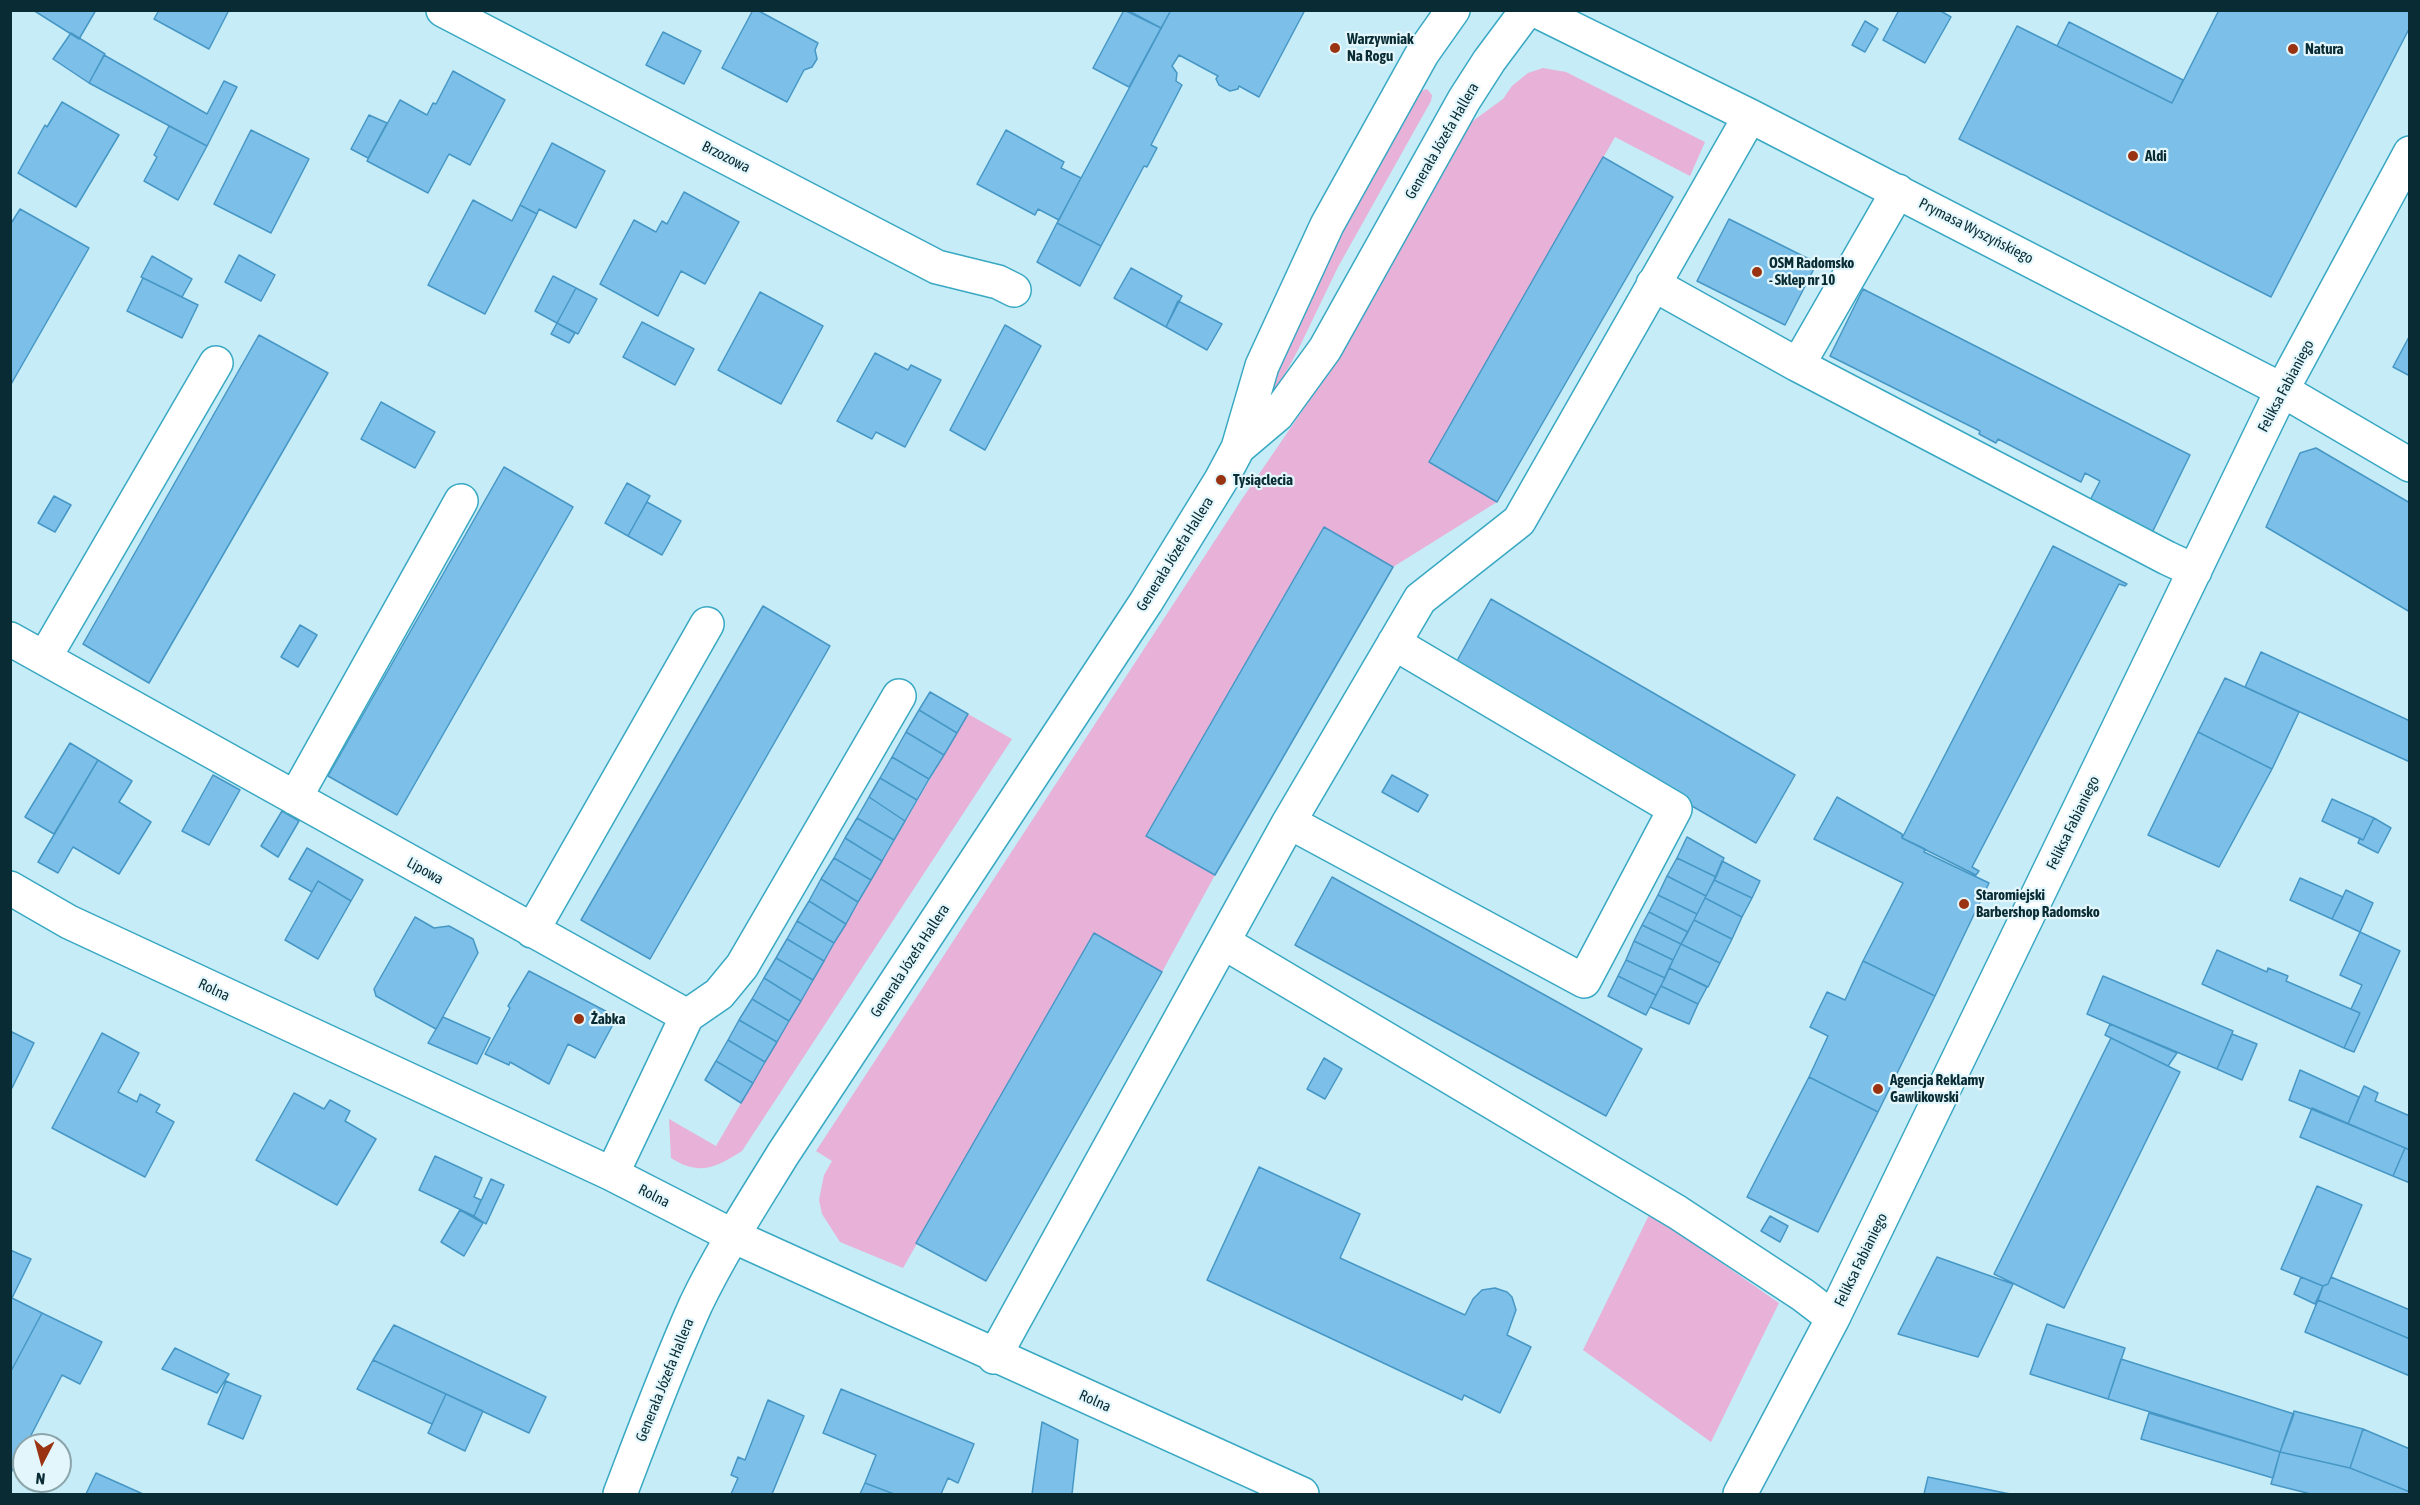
<!DOCTYPE html>
<meta charset="utf-8">
<style>
body{margin:0}
#map{position:relative;width:2420px;height:1505px;overflow:hidden;background:#c6ecf7;font-family:"Asap Condensed",sans-serif}
canvas{display:block}
.frame{position:absolute;inset:0;border:12px solid #092c34;pointer-events:none}
.north{position:absolute;left:12px;top:1433px;width:60px;height:60px;box-sizing:border-box;background:#e3f6fb;border:2px solid #8ca5ab;border-radius:50%;rotate:186deg;font-size:16px;font-weight:700;line-height:24px;text-align:center;color:#092c34}
.north::after{content:'';display:block;margin:auto;width:21px;height:27px;background:#9a3312;clip-path:polygon(50% 0,100% 100%,50% 72%,0 100%)}
</style>
<div id="map">
<canvas width="2420" height="1505"></canvas>
<div class="frame"></div>
<div class="north">N</div>
</div>
<script>
const ctx = document.querySelector('canvas').getContext('2d');
ctx.lineJoin = 'round';
function fillPath(path, color) { ctx.fillStyle = color; ctx.fill(path, 'evenodd'); }
function trace(path, color, width, dash) { ctx.strokeStyle = color; ctx.lineWidth = width; ctx.lineCap = dash ? 'butt' : 'round'; ctx.setLineDash(dash || []); ctx.stroke(path); }
function drawText(font, color, halo, rows, align = 'center') {
  ctx.font = font + ' "Asap Condensed",sans-serif'; ctx.lineWidth = 4.5; ctx.setLineDash([]); ctx.textBaseline = 'middle'; ctx.strokeStyle = halo; ctx.fillStyle = color; for (const [text, x, y, turn = 0] of rows) {
    ctx.save(); ctx.translate(x, y); ctx.rotate((+turn || 0) * Math.PI / 180); ctx.textAlign = isNaN(turn) ? turn : align; if (halo) ctx.strokeText(text, 0, 0); ctx.fillText(text, 0, 0); ctx.restore();
  }
}
fillPath(new Path2D(`
 M1543,68l23,4 139,70 -15,34 -75,-39 -185,325 67,40 -104,65 -70,-39 -177,308 69,39 -53,97 -68,-38 -191,334 -63,-26 -18,-28 -3,-14 5,-25 8,-14 -16,-10 426,-652 84,-123 144,-253 33,-24 9,-13 16,-13z
 M1427,89l5,6 -1,6 -93,166 -40,83 -30,55 -6,-3 80,-171 79,-140z
 M968,714l44,25 -270,412c-27,17 -43,25 -71,7l-2,-39 47,27z
 M1650,1213l129,90 -68,139 -128,-92z`), '#e7b1d8');
const building = new Path2D(`
 M33,10h63l-17,29z
 M159,10h70l-20,39 -55,-30z
 M753,10h4l61,33 -3,7 2,9 -5,8 -8,3 -17,32 -65,-34z
 M1124,10l37,18 -32,59 -36,-19z
 M1127,10h44l-10,18z
 M1171,10h134l-46,87 -20,-11 -1,3 -8,2 -11,-6 -3,-6 2,-3 -39,-21 -7,11 5,7 -1,8 6,4 -31,60 6,3 -10,19 -3,-1 -43,80 -44,-23z
 M1899,10h40l12,7 -26,46 -42,-23z
 M2219,10h191v17l-139,270 -312,-158 58,-113 155,77z
 M1865,21l13,8 -13,23 -13,-7z
 M2069,22l114,58 -11,23 -115,-57z
 M663,32l38,19 -17,33 -38,-19z
 M71,33l34,21 -16,29 -36,-24z
 M104,55l103,59 17,-33 13,6 -30,59 -118,-63z
 M453,71l52,29 -35,65 -21,-11 -21,39 -61,-32 33,-61 27,15 6,-12 3,1z
 M62,102l57,33 -43,72 -58,-34 27,-48 2,2z
 M369,115l18,8 -19,35 -17,-9z
 M169,126l38,20 -29,54 -34,-19 13,-24 -3,-2z
 M251,130l58,29 -38,74 -57,-29z
 M1006,130l58,32 -3,6 20,10 -22,42 -21,-11 -3,6 -58,-31z
 M552,143l53,28 -29,57 -37,-19 -2,5 -17,-9z
 M1603,157l70,40 -176,305 -68,-40z
 M684,192l55,30 -34,62 -24,-13 -23,45 -58,-32 34,-64 22,12 6,-11 5,3z
 M473,200l39,21 8,-16 17,9 -52,100 -57,-29z
 M20,209l69,39 -79,138v-161z
 M1729,219l88,44 -32,62 -88,-44z
 M1057,223l44,23 -21,40 -43,-24z
 M239,255l36,20 -14,26 -36,-19z
 M152,256l40,23 -10,18 -41,-20z
 M1131,268l51,28 -16,31 -52,-29z
 M553,276l23,12 -19,35 -22,-12z
 M143,278l55,27 -16,33 -55,-27z
 M576,288l21,11 -19,35 -21,-11z
 M1863,289l327,166 -42,86 -63,-31 15,-29 -15,-8 -4,9 -83,-43 -2,4 -17,-9 1,-3 -150,-75z
 M760,292l63,34 -42,78 -63,-34z
 M1178,301l44,23 -15,26 -41,-23z
 M642,322l52,27 -19,36 -52,-28z
 M557,323l18,10 -6,10 -18,-9z
 M1005,325l36,21 -56,104 -35,-20z
 M259,335l69,38 -179,310 -66,-39z
 M2410,335v41l-17,-9z
 M875,353l33,17 3,-5 30,15 -36,67 -29,-15 -4,7 -35,-18z
 M381,402l54,30 -20,36 -54,-29z
 M2316,448l94,55v109l-144,-85 34,-74z
 M504,467l69,40 -176,308 -69,-39z
 M627,483l23,13 -22,40 -23,-13z
 M54,496l17,9 -16,27 -17,-9z
 M647,502l34,19 -19,34 -34,-19z
 M1324,527l69,40 -178,308 -69,-39z
 M2053,546l74,38 -2,2 -6,-2 -147,283 7,4 -3,4 -74,-37z
 M1491,599l304,176 -39,68 -303,-175z
 M763,606l67,40 -180,313 -69,-39z
 M300,625l17,10 -19,32 -17,-10z
 M2261,652l149,69v41l-165,-75z
 M2225,678l74,34 -27,57 -74,-37z
 M930,692l38,22 -11,19 -38,-23z
 M919,710l38,23 -13,22 -38,-23z
 M906,732l38,23 -15,24 -37,-22z
 M2198,732l74,37 -53,98 -71,-32z
 M70,743l28,17 -44,74 -29,-17z
 M892,757l37,22 -12,21 -37,-22z
 M98,760l34,21 -13,21 32,20 -32,52 -46,-27 -15,26 -20,-11z
 M213,775l27,15 -31,55 -27,-14z
 M1392,775l36,20 -10,17 -36,-20z
 M880,778l37,22 -12,21 -36,-24z
 M869,797l36,24 -11,19 -37,-22z
 M1837,797l65,37v4l23,11 -1,3 65,31 -54,113 -72,-35 40,-78 -89,-44z
 M2332,799l42,19 -11,22 -41,-19z
 M282,811l17,10 -21,36 -17,-11z
 M857,818l37,22 -12,21 -37,-23z
 M2374,818l17,10 -13,25 -20,-10 2,-5 3,2z
 M1687,837l37,21 -8,19 -39,-19z
 M845,838l37,23 -11,19 -37,-22z
 M307,848l56,32 -12,21 -33,-20 -6,11 -23,-13z
 M834,858l37,22 -13,22 -37,-23z
 M1677,858l39,19 -10,19 -39,-20z
 M1722,861l38,20 -8,17 -38,-18z
 M1667,876l39,20 -9,18 -39,-19z
 M1332,877l310,172 -36,67 -311,-171z
 M2300,878l43,19 -11,22 -42,-19z
 M821,879l37,23 -12,22 -37,-23z
 M1714,880l38,18 -10,19 -37,-19z
 M318,881l33,20 -33,58 -33,-19z
 M2346,890l27,13 -13,29 -28,-13z
 M1658,895l39,19 -9,18 -39,-20z
 M1705,898l37,19 -10,22 -38,-19z
 M809,901l37,23 -12,19 -37,-22z
 M1649,912l39,20 -7,12 -39,-19z
 M415,917l19,11 15,-2 24,13 5,14 -42,76 -60,-33 -2,-7z
 M1694,920l38,19 -12,24 -39,-19z
 M797,921l37,22 -10,18 -37,-22z
 M1642,925l39,19 -8,16 -39,-19z
 M2360,932l40,19 -46,101 -10,-4 16,-35 -9,-4 11,-24 -22,-10z
 M1094,933l68,39 -176,309 -70,-38z
 M787,939l37,22 -11,19 -37,-22z
 M1634,941l39,19 -8,18 -39,-18z
 M1681,944l39,19 -12,24 -39,-19z
 M2217,950l50,22 1,-4 20,8 -2,5 74,32 -16,35 -142,-64z
 M776,958l37,22 -12,21 -37,-23z
 M1626,960l39,18 -9,17 -38,-19z
 M1863,961l72,35 -57,116 -69,-35 19,-41 -18,-9 17,-35 18,8z
 M1669,968l38,19 -9,17 -37,-18z
 M529,971l88,46 -22,41 -27,-14 -19,40 -39,-22 -1,3 -24,-11 25,-46 -2,-2z
 M1618,976l38,19 -10,20 -38,-19z
 M2103,976l130,55 -16,38 -130,-55z
 M764,978l37,23 -12,20 -37,-22z
 M1661,986l37,18 -9,20 -39,-17z
 M752,999l37,22 -12,21 -38,-22z
 M443,1017l47,21 -13,26 -49,-21z
 M739,1020l38,22 -12,20 -37,-22z
 M2110,1024l67,29 -9,13 -63,-31z
 M10,1031l24,12 -22,45 -2,-1z
 M102,1033l37,20 -21,39 19,10 3,-8 20,11 -4,7 18,10 -29,55 -93,-49z
 M2232,1034l25,10 -15,36 -25,-11z
 M2111,1038l69,34 -116,236 -70,-34z
 M728,1040l37,22 -12,21 -37,-22z
 M1324,1058l18,11 -17,30 -18,-10z
 M716,1061l37,22 -12,20 -36,-23z
 M2300,1070l59,27 -11,27 -59,-24z
 M1809,1077l69,35 -60,120 -71,-35z
 M2364,1086l14,7 -3,8 35,15v34l-62,-26z
 M294,1093l30,16 6,-9 20,11 -5,10 31,18 -39,66 -81,-45z
 M2312,1108l93,40 -12,28 -93,-39z
 M2405,1148l5,2v33l-17,-7z
 M435,1156l47,22 -8,19 7,3 -7,16 -55,-26z
 M1259,1167l101,47 -20,44 125,57 8,-16 9,-9 13,-2 12,4 5,5 4,13 -9,25 24,12 -31,66 -36,-18 -2,5 -255,-120z
 M491,1179l13,6 -18,39 -12,-8z
 M2317,1186l45,19 -31,72 -3,7 -5,2 -42,-17z
 M460,1210l23,13 -19,33 -23,-14z
 M1770,1216l18,10 -8,16 -19,-11z
 M10,1250l21,9 -19,39 -2,-1z
 M1937,1257l76,27 -35,73 -80,-23z
 M2301,1277l22,9 -8,18 -21,-10z
 M2331,1277l79,33v29l-92,-39 5,-14 5,-2z
 M10,1297l32,16 -32,60z
 M2318,1300l92,39v37l-105,-44z
 M42,1313l60,29 -22,42 -18,-9 -36,70h-2l-14,30v-102z
 M2047,1324l78,24 -17,51 -78,-25z
 M394,1325l152,72 -17,36 -156,-73z
 M175,1348l54,26 -12,19 -55,-24z
 M2121,1359l173,55 -14,38 -172,-53z
 M373,1360l73,34 -14,30 -75,-35z
 M226,1381l35,15 -18,43 -35,-15z
 M841,1389l133,55 -16,39 -10,-5 -7,16h-47l-29,-11 11,-28 -53,-22z
 M446,1394l37,17 -18,40 -37,-18z
 M768,1400l36,16 -32,78h-41l7,-16 -7,-3 7,-18 7,3z
 M2294,1411l69,18 -13,39 -70,-16z
 M2149,1413l131,39 -7,26 -132,-39z
 M1042,1422l36,18 -6,54h-40z
 M2363,1429l47,20v43l-60,-24z
 M2280,1452l70,16 60,24v2h-99l-40,-10z
 M96,1473l47,21h-57z
 M1928,1477l77,16 6,1h-87z
 M865,1483l29,11h-34z`);
fillPath(building, '#7cc0ea');
trace(building, '#4697c5', 1.5);
const minor = new Path2D(`
 M443,10l494,257 61,15 16,8
 M1535,10l215,106 532,274 128,75
 M1653,284l145,81 369,193 28,13
 M1798,365l100,-174
 M1238,448l39,-33 48,-66 139,-249 25,-39 38,-51
 M10,639l677,377
 M45,657l171,-294
 M295,798l166,-297
 M1289,822l295,159 91,-172 -281,-166
 M10,888l59,34 543,252 121,62 569,258
 M532,931l175,-307
 M1223,942l454,270 126,83 30,23
 M612,1174l75,-158 32,-22 23,-28 157,-270
 M994,1357l295,-535 131,-223 99,-78 231,-405
 M620,1494c24,-63 48,-128 76,-190 25,-52 57,-101 87,-150l363,-552 75,-122 17,-32 24,-82 65,-141 95,-171 31,-44
 M1740,1494l93,-176 449,-928 128,-237`);
trace(minor, '#39a8c2', 36);
trace(minor, '#fff', 33);
for (const [x, y, r, color] of [
 [1335,48,6,"#9a3312"],
 [2293,49,6,"#9a3312"],
 [2133,156,6,"#9a3312"],
 [1757,272,6,"#9a3312"],
 [1221,480,6,"#9a3312"],
 [1964,904,6,"#9a3312"],
 [579,1019,6,"#9a3312"],
 [1878,1089,6,"#9a3312"]
]) { const dot = new Path2D(); dot.arc(x, y, r, 0, 2 * Math.PI); ctx.fillStyle = color; ctx.fill(dot); trace(dot, '#e3f6fb', 2); }
drawText('bold 15px', '#092c34', '#e3f6fb', [
 ["Warzywniak",1347,39],
 ["Na Rogu",1347,56],
 ["Natura",2305,49],
 ["Aldi",2145,156],
 ["OSM Radomsko",1769,263],
 ["- Sklep nr 10",1769,280],
 ["Tysiąclecia",1233,480],
 ["Staromiejski",1976,895],
 ["Barbershop Radomsko",1976,912],
 ["Żabka",591,1019],
 ["Agencja Reklamy",1890,1080],
 ["Gawlikowski",1890,1097]
], 'left');
drawText('15px', '#092c34', '#e3f6fb', [
 ["Generała Józefa Hallera",1442,141,-60],
 ["Brzozowa",726,157,27],
 ["Prymasa Wyszyńskiego",1976,231,27],
 ["Feliksa Fabianiego",2286,386,-62],
 ["Generała Józefa Hallera",1175,554,-58],
 ["Feliksa Fabianiego",2073,823,-64],
 ["Lipowa",425,871,29],
 ["Generała Józefa Hallera",910,961,-57],
 ["Rolna",214,990,25],
 ["Rolna",654,1196,27],
 ["Feliksa Fabianiego",1861,1260,-64],
 ["Generała Józefa Hallera",665,1380,-68],
 ["Rolna",1095,1401,24]
]);
</script>
